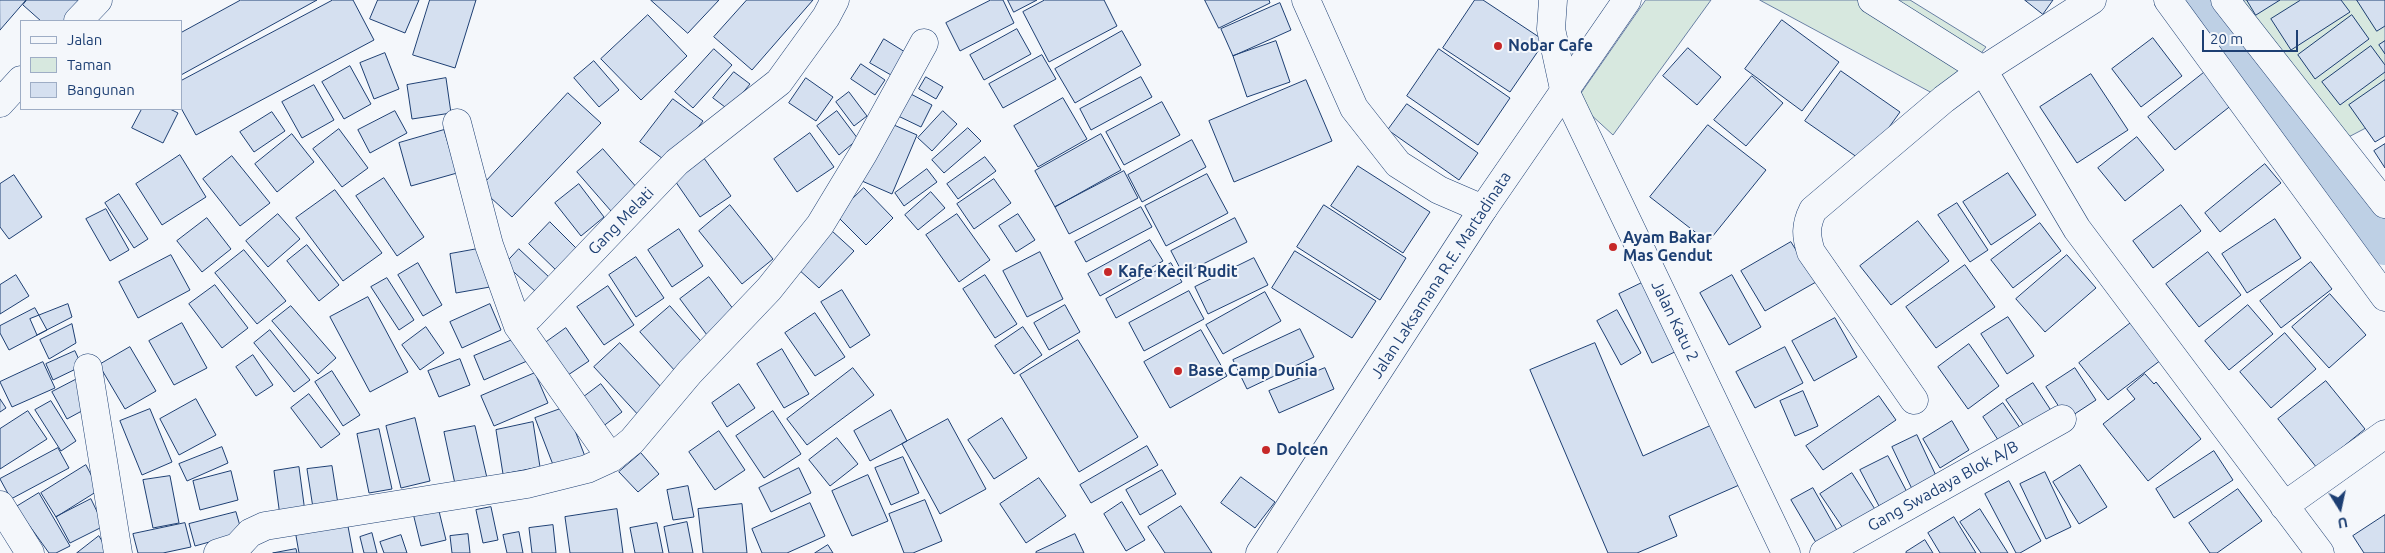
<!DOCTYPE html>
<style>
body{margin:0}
#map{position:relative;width:2385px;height:553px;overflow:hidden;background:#f4f7fb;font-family:Ubuntu,sans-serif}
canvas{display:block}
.legend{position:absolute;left:20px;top:20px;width:162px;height:90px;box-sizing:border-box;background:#f4f7fb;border:1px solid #9eadc5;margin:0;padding:6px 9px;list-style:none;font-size:15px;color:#1d3f73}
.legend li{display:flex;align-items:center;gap:10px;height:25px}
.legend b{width:25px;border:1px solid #9eadc5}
.north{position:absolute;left:2315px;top:483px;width:50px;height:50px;-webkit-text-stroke:4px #f4f7fb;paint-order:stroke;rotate:170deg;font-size:14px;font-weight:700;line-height:20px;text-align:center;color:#1d3f73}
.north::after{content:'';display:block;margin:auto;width:18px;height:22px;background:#1d3f73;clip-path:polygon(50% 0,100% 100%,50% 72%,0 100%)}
.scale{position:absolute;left:2202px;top:30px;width:96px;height:22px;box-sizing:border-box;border:2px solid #1d3f73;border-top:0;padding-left:6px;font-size:15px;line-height:18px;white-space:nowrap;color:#1d3f73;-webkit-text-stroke:4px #f4f7fb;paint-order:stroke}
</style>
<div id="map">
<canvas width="2385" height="553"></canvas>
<ul class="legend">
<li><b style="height:6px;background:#f4f7fb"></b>Jalan</li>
<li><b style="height:14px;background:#d7e8df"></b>Taman</li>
<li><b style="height:14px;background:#d5e0f0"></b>Bangunan</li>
</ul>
<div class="north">U</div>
<div class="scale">20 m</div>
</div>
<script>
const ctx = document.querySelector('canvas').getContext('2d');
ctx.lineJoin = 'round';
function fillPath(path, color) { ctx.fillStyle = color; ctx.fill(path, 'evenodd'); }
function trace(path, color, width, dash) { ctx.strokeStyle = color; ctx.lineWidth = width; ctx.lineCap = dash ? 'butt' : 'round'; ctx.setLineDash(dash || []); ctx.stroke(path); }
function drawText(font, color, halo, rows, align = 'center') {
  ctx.font = font + ' Ubuntu,sans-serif'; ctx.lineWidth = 4; ctx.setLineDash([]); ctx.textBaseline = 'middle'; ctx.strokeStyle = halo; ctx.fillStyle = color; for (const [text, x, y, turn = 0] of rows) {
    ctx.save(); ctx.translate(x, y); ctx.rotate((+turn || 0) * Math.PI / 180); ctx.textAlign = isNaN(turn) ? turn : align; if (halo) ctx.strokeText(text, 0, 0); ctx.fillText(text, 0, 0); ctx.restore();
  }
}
const green = new Path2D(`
 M1646,0h65l-98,135 -37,-34z
 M1760,0h150l76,47 -42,52z
 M2225,0h160v118l-48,25z`);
fillPath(green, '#d7e8df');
trace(green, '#687fa3', 1);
trace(new Path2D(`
 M2196,0l189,236`), '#bed0e5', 58);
const building = new Path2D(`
 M0,0h26l-26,30z
 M27,0h55l-18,21h-23l-18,-16z
 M241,0h76l-136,75v-42z
 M333,0h20l21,40 -178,95 -15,-27v-27z
 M378,0h41l-14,33 -35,-14z
 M430,0h46l-21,68 -42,-13z
 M651,0h68l-31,33z
 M747,0h66l-61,70 -38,-33z
 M991,0h12l11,23 -54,28 -14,-28z
 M1008,0h29l-23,12z
 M1045,0h59l13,26 -68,36 -26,-50z
 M1205,0h64l1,3 -51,25z
 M1475,0h8l62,41 -35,51 -67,-44z
 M2025,0h28l-10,14z
 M2247,0h33l-24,15z
 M2301,0h40l9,12 -59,38 -20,-31z
 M2357,0h28v26l-8,5z
 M1280,3l11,27 -58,26 -12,-27z
 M648,15l39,41 -46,44 -40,-41z
 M2352,15l17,24 -54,40 -17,-24z
 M1782,20l57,42 -37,49 -57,-42z
 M1017,29l14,25 -47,26 -14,-25z
 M1122,31l19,34 -66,38 -20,-34z
 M2153,38l29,38 -41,31 -29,-38z
 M884,39l21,13 -14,23 -21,-12z
 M1276,41l14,41 -43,15 -14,-41z
 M2385,41v13l-6,-9z
 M2371,46l14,19v7l-45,33 -18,-23z
 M1688,48l33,29 -24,28 -34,-29z
 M714,49l18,16 -39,43 -18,-16z
 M1439,49l71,49 -32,47 -71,-49z
 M385,53l14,36 -25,10 -14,-36z
 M1042,55l14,24 -53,29 -14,-24z
 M594,61l25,29 -20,17 -25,-29z
 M861,64l24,16 -10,15 -24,-16z
 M350,66l21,38 -27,15 -22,-37z
 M1841,71l59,41 -36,50 -59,-41z
 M2206,71l27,33 -58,46 -27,-33z
 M734,72l16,12 -21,26 -16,-12z
 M2091,74l37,56 -51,33 -37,-56z
 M1752,76l31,27 -37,43 -32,-26z
 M926,77l17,10 -7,12 -17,-10z
 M1141,77l11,20 -61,33 -11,-21z
 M446,78l5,35 -39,6 -5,-34z
 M806,78l27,19 -17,24 -27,-18z
 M1306,80l26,61 -98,41 -25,-61z
 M2385,80v56l-10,6 -26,-37z
 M314,85l20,35 -32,18 -20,-36z
 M849,92l18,24 -13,10 -18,-24z
 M907,92l25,13 -11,22 -25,-12z
 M568,93l33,30 -89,94 -32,-29z
 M1063,98l24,41 -49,28 -24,-41z
 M673,99l30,22 -33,43 -30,-22z
 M1162,102l18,33 -56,30 -18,-33z
 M1407,104l71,49 -19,27 -71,-50z
 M142,109h28l8,4 -15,30 -31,-15z
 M395,111l12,22 -37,20 -12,-23z
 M837,111l21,28 -19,16 -22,-29z
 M943,111l14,13 -25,27 -14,-13z
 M272,112l13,19 -31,21 -14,-20z
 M887,122l30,13 -25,59 -30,-13z
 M1708,125l58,45 -58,72 -58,-45z
 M968,128l13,13 -37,32 -12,-13z
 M339,129l29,39 -26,19 -29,-38z
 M444,130l13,43 -46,13 -12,-43z
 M810,133l24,34 -37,25 -23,-33z
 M292,134l22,28 -37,30 -22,-28z
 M1101,134l20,36 -66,37 -20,-36z
 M2137,137l27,33 -39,31 -27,-33z
 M1192,140l14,27 -64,35 -14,-27z
 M2385,144v24l-11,-17z
 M603,149l35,40 -27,22 -34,-39z
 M701,154l30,42 -31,21 -29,-42z
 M180,155l26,42 -44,28 -26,-41z
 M232,156l38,47 -30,23 -37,-47z
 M985,157l11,14 -38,28 -11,-15z
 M2265,164l16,19 -61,49 -15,-19z
 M1358,166l72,46 -27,41 -72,-47z
 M927,169l10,13 -33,24 -9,-13z
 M1124,171l14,27 -69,36 -14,-27z
 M2008,173l28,42 -45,30 -28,-43z
 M1207,174l21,39 -62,33 -21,-40z
 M14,175l28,42 -33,22 -9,-12v-43z
 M384,178l40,59 -27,19 -41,-60z
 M994,179l17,24 -37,26 -17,-25z
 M579,184l25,33 -23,19 -26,-33z
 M864,188l29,30 -27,27 -30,-30z
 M335,190l47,63 -39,28 -47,-63z
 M931,192l14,16 -27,22 -13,-15z
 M119,194l29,45 -14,9 -29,-45z
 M1957,203l31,47 -18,12 -32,-47z
 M730,205l43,54 -31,25 -43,-53z
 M1324,205l82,53 -26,42 -83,-53z
 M2181,205l20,26 -48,37 -20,-27z
 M1141,207l11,20 -66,35 -11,-20z
 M106,209l23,41 -19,11 -24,-42z
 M278,214l22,25 -32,28 -22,-26z
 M957,214l33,46 -31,22 -33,-47z
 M1018,214l17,26 -19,12 -17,-26z
 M207,218l24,31 -29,23 -25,-31z
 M1235,218l12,24 -64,32 -12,-23z
 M2275,219l26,39 -54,35 -25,-39z
 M1918,221l31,40 -58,44 -31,-39z
 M550,222l28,28 -20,22 -29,-28z
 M2040,223l21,28 -48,37 -22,-28z
 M679,229l24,37 -31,21 -24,-37z
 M832,231l22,20 -35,37 -22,-20z
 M1150,240l13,21 -63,35 -12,-22z
 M1791,242l25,40 -51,29 -24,-40z
 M307,245l32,40 -20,16 -32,-40z
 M483,248l7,39 -34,6 -6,-39z
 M519,249l30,28 -13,15 -31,-28z
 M244,250l42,51 -29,23 -42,-51z
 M1295,251l81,50 -24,37 -80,-50z
 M1040,252l23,47 -36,18 -24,-46z
 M2208,252l33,43 -42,32 -33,-43z
 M171,255l19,35 -52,28 -19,-36z
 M2067,255l29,33 -51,44 -29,-33z
 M636,257l28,41 -28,19 -27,-42z
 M1254,258l14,27 -60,29 -13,-27z
 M2311,262l21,27 -51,39 -21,-27z
 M418,263l24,42 -19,11 -25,-41z
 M1171,263l11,19 -66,36 -10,-19z
 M1965,265l30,42 -59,41 -30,-41z
 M16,275l13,21 -29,18v-29z
 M985,275l32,49 -22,14 -32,-49z
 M1732,275l29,52 -32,18 -29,-52z
 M709,277l28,37 -30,21 -27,-36z
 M387,278l27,42 -15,10 -28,-43z
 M1652,278l33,69 -33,16 -33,-69z
 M215,285l33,43 -26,20 -33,-44z
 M608,286l26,39 -30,20 -27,-38z
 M842,290l28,45 -20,13 -29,-46z
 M1189,291l15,28 -60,32 -15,-28z
 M1265,292l16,29 -58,33 -17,-29z
 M2330,294l36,41 -37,33 -37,-41z
 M368,297l40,75 -38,20 -40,-75z
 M68,304l4,13 -35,18 -7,-16z
 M490,304l11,26 -39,18 -12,-26z
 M1065,305l15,27 -31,18 -15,-27z
 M2248,305l25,29 -44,36 -24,-29z
 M291,306l45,52 -18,16 -46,-53z
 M670,306l36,41 -30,25 -36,-40z
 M35,308l12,22 -38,20 -9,-17v-7z
 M1617,310l24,43 -20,12 -24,-44z
 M815,313l30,44 -30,19 -30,-43z
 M2008,317l26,39 -27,18 -26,-40z
 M1835,318l22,39 -43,24 -22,-40z
 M2132,322l29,38 -53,40 -29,-37z
 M182,323l25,45 -33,17 -25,-44z
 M72,324l4,19 -27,16 -9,-19z
 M426,327l18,26 -24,17 -18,-25z
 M1023,327l19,28 -28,19 -19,-28z
 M566,328l23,33 -21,14 -23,-32z
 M1300,329l14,28 -67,32 -14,-29z
 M270,330l40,50 -16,12 -40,-49z
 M1201,330l26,46 -57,32 -26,-46z
 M2285,333l31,36 -45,39 -31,-36z
 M517,338l10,23 -43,19 -10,-24z
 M1078,340l60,97 -59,35 -59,-97z
 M620,343l43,46 -22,29 -47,-51z
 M1595,343l48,113 75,-34 28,60 -77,34 8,20 -40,17h-29l-78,-183z
 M1969,344l30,42 -31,23 -30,-42z
 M130,347l26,44 -31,18 -26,-44z
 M1785,347l18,36 -48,25 -19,-36z
 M782,349l27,45 -25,14 -27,-44z
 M75,351l7,15 -29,14 -7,-16z
 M253,355l20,30 -17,11 -20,-29z
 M460,359l10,26 -31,12 -11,-26z
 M43,362l12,26 -43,19 -12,-25z
 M853,368l21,27 -67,50 -20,-26z
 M1325,368l9,21 -55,24 -10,-22z
 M2075,368l21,32 -29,19 -21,-32z
 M332,371l28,44 -17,11 -28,-44z
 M535,373l13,30 -54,23 -13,-30z
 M2145,374l9,10 2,-2 45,57 -53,42 -45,-57 32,-25 -8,-10z
 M77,379l14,27 -24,13 -15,-27z
 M2326,381l39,48 -48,39 -39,-49z
 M2033,383l19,29 -26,17 -20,-29z
 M601,384l21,28 -24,18 -21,-28z
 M739,384l16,24 -28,19 -15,-24z
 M1803,391l15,35 -23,10 -15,-35z
 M309,394l31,40 -19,14 -30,-40z
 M1879,396l17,24 -73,50 -17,-24z
 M0,399l6,9 -6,4z
 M196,399l20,36 -37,20 -19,-36z
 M51,401l25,40 -15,10 -26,-41z
 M2003,403l22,32 -21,14 -21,-32z
 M566,407l20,52 -31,11 -20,-52z
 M150,409l22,53 -30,13 -22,-54z
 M891,410l16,31 -37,20 -16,-30z
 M28,411l19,28 -47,30v-40z
 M773,411l28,43 -37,24 -28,-42z
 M415,418l15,63 -29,7 -15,-62z
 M1002,418l25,40 -33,21 -26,-39z
 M948,419l38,70 -46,25 -38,-70z
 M1952,421l17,29 -29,18 -17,-29z
 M533,422l7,45 -37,7 -7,-44z
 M475,426l12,52 -32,6 -11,-52z
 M379,429l13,60 -23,4 -12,-59z
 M719,431l26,39 -30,20 -26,-38z
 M1917,435l21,45 -25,11 -21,-44z
 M837,438l21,26 -28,22 -21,-26z
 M1147,446l11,19 -67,38 -11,-18z
 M222,447l6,16 -41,18 -8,-17z
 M58,448l11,20 -58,31 -11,-20z
 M2214,451l19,29 -59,38 -18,-29z
 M641,453l18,21 -21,18 -19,-20z
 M1888,456l19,36 -28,14 -19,-36z
 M903,457l16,36 -28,12 -16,-37z
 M86,465l13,25 -43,27 -15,-24z
 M2080,465l27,42 -28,17 -26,-42z
 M332,466l6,38 -25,4 -6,-39z
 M299,467l6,45 -25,4 -6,-45z
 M799,468l12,25 -40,19 -12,-24z
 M1162,470l14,24 -36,21 -14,-25z
 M231,471l7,29 -38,10 -7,-29z
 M2045,472l26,55 -25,12 -26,-55z
 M1852,473l26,41 -31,20 -27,-40z
 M868,475l20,46 -36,15 -20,-45z
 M170,476l9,47 -26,5 -10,-48z
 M1241,477l34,25 -20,26 -34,-25z
 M1039,478l27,38 -40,27 -26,-39z
 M2009,481l32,60 -21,12h-4l-31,-59z
 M688,486l6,31 -21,3 -6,-30z
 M1813,488l26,46 -21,12 -27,-46z
 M2238,489l24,32 -45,32h-7l-21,-30z
 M39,493l31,53 -14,7h-7l-33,-46z
 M91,499l13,27 -34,17 -14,-26z
 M925,500l17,41 -29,12h-9l-15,-39z
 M1122,502l23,38 -19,11 -22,-37z
 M810,503l15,33 -38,17h-25l-10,-24z
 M742,504l5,49h-44l-5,-44z
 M1181,506l31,47h-47l-17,-26z
 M438,507l8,33 -25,6 -8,-33z
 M491,507l7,33 -15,3 -7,-33z
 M617,509l6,44h-53l-5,-36z
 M1980,509l28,44h-27l-21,-31z
 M236,512l6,21 -47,13 -6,-22z
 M2385,515v38h-21l-11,-17z
 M1954,517l22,36h-36l-12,-20z
 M347,521l6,32h-54l-4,-23z
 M687,522l6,31h-24l-5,-26z
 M185,523l6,24 -28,6h-25l-5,-19z
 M657,523l6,30h-28l-5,-25z
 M553,525l3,28h-24l-3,-25z
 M519,532l4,21h-16l-4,-18z
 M372,533l5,20h-13l-4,-16z
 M468,534l2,19h-18l-2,-17z
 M1075,534l9,19h-48v-1z
 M401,535l6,18h-23l-4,-11z
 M99,536l10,17h-32z
 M1925,540l8,13h-27v-1z
 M828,545l5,8h-18z
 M296,549l1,4h-24z`);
fillPath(building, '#d5e0f0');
trace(building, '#1d3f73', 1);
const minor = new Path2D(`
 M1306,0l48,108 44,56 41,26 44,19
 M1553,0l-2,29 13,60 222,464
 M1872,0l111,70 94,159 243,324
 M2168,0l217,297
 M2225,0l160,204
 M78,21l20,-21
 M0,103l21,-23
 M457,123l32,122 29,81 93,132
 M518,326l12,-10 147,-154 102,-80 47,-65 9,-17
 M88,368l30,185
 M1914,400l-103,-148c-5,-16 -6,-26 2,-42l131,-111 39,-29 109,-70
 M0,505l30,48
 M2284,506l101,-72
 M218,553l19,-6 13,-14 15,-7 262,-42 60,-15 24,-11 21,-17 58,-69 79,-83 51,-64 43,-71 61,-111
 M1824,553l238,-134`);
const major = new Path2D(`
 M1260,553l223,-344 144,-209`);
trace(minor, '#1d3f73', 29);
trace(major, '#1d3f73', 29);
trace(minor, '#f4f7fb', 28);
trace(major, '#f4f7fb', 28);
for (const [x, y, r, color] of [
 [1498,46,5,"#c62828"],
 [1613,247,5,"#c62828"],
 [1108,272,5,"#c62828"],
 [1178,371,5,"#c62828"],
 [1266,450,5,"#c62828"]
]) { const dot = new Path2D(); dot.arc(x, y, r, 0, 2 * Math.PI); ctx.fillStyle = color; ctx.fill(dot); trace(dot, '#f4f7fb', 2); }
drawText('bold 16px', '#1d3f73', '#f4f7fb', [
 ["Nobar Cafe",1508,46],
 ["Ayam Bakar",1623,238],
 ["Mas Gendut",1623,256],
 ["Kafe Kecil Rudit",1118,272],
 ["Base Camp Dunia",1188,371],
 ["Dolcen",1276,450]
], 'left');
drawText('16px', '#1d3f73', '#f4f7fb', [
 ["Gang Melati",621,221,-46],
 ["Jalan Laksamana R.E. Martadinata",1441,275,-57],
 ["Jalan Katu 2",1675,321,64],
 ["Gang Swadaya Blok A/B",1943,486,-29]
]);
</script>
